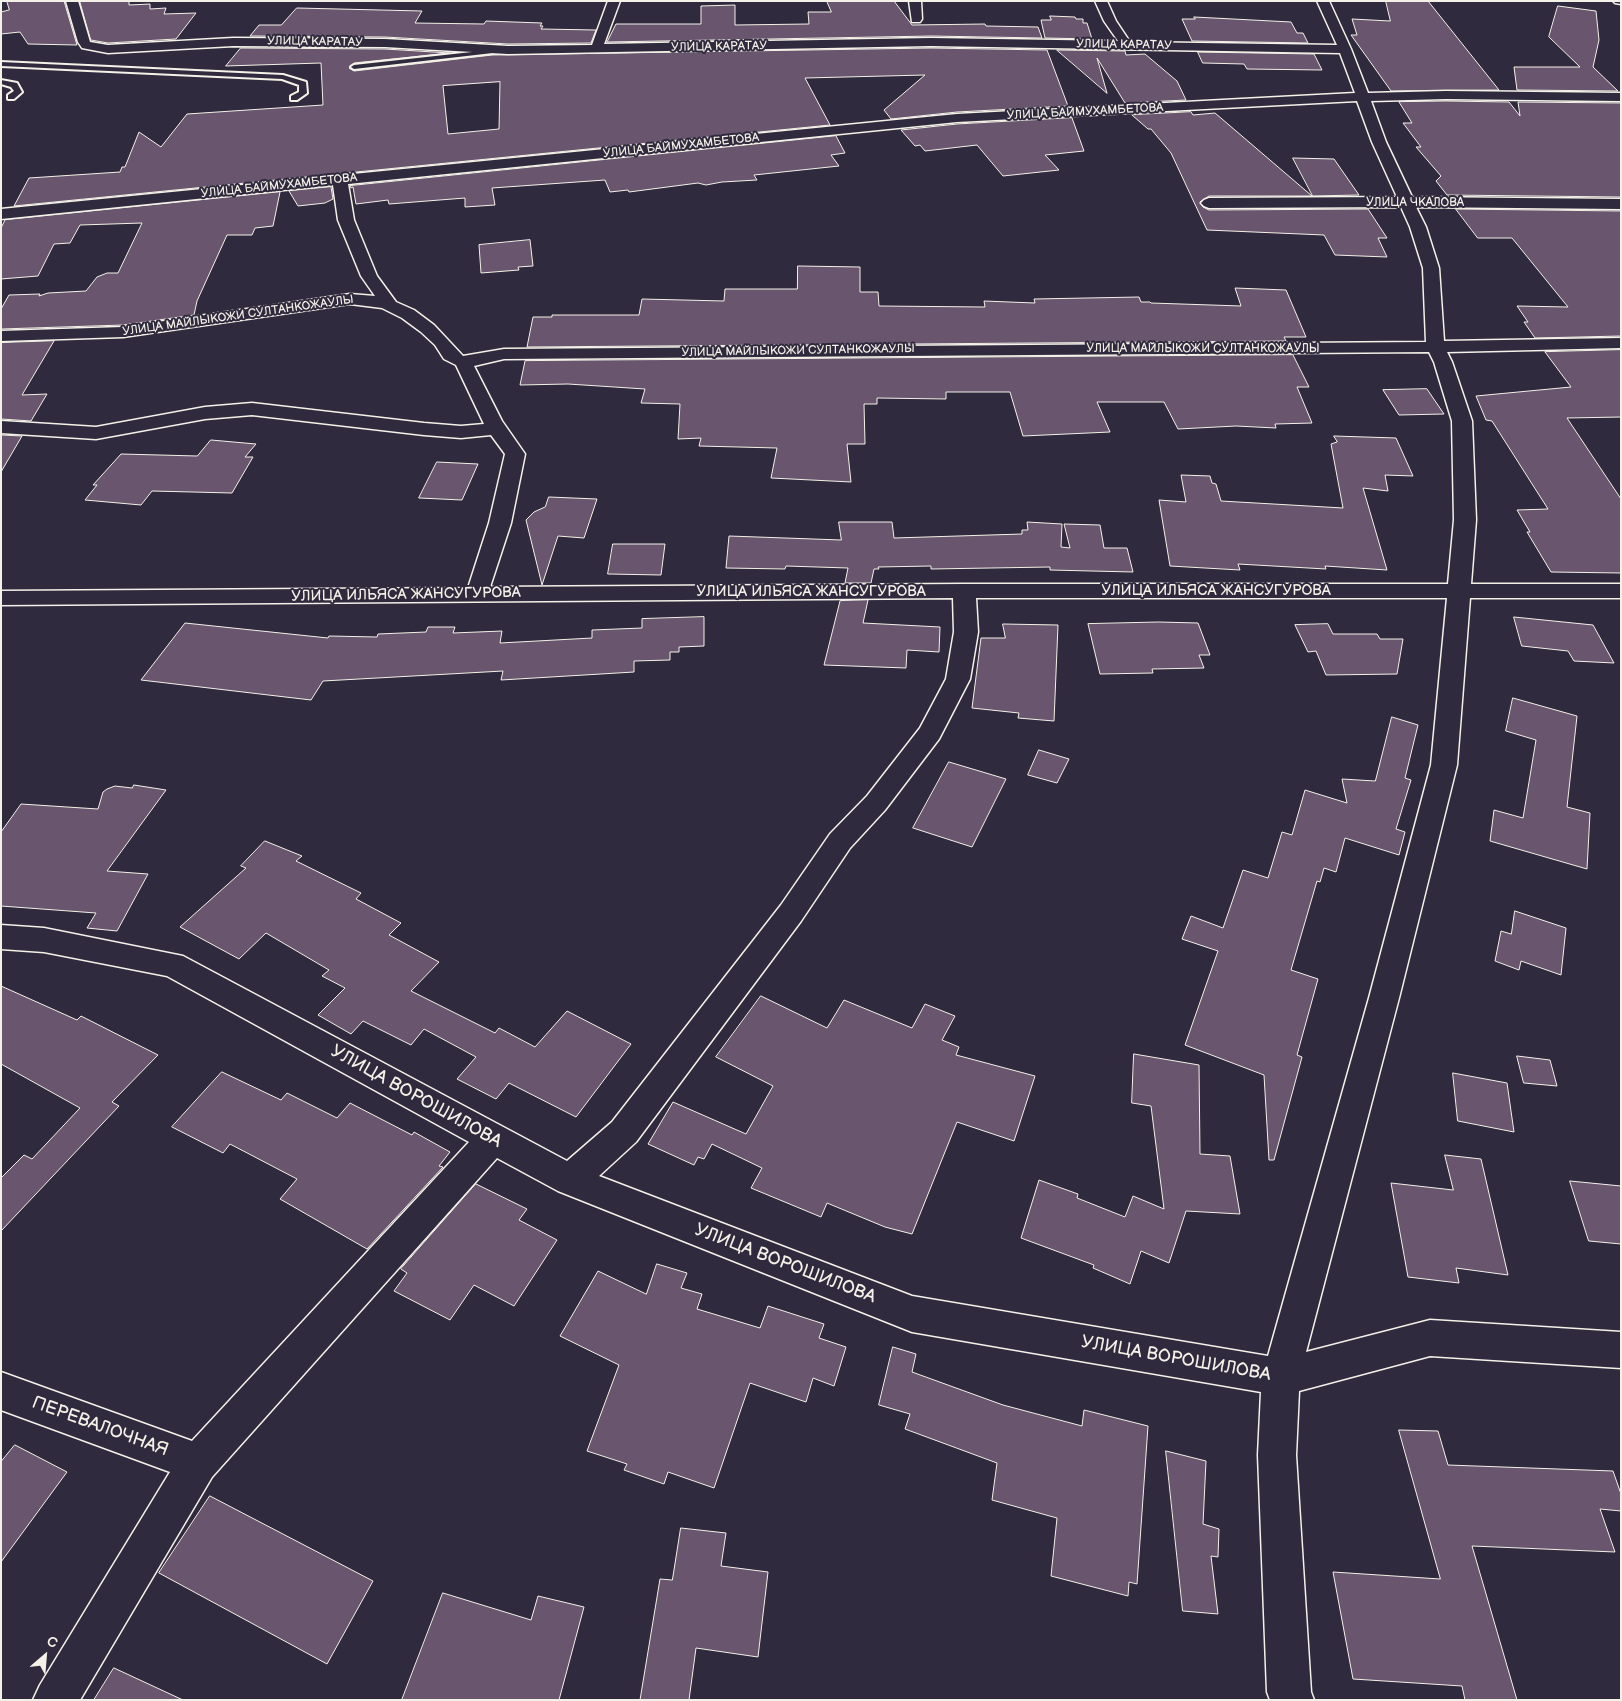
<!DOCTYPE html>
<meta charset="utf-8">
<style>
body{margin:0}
#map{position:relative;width:1622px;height:1701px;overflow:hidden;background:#2f2a3d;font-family:"Balsamiq Sans",sans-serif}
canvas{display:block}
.frame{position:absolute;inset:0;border:2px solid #f4f1e8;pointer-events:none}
.north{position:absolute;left:20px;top:1631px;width:50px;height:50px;-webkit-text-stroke:4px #2f2a3d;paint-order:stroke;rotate:27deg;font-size:14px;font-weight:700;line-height:20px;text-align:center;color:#f4f1e8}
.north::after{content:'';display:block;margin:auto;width:18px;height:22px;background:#f4f1e8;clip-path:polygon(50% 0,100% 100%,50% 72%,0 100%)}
</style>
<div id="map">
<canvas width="1622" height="1701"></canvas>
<div class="frame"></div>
<div class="north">С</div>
</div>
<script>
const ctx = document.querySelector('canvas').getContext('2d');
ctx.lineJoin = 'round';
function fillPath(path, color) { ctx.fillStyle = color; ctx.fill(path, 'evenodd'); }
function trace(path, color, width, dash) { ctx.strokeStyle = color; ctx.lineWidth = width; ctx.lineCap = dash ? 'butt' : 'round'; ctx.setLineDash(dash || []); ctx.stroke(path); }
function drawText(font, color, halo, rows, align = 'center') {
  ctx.font = font + ' "Balsamiq Sans",sans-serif'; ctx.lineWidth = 4; ctx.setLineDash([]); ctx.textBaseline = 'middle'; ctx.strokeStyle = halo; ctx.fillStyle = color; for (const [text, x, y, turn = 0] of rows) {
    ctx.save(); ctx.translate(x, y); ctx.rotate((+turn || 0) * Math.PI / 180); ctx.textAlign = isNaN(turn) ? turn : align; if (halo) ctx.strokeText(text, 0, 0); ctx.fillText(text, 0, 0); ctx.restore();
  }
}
const building = new Path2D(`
 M7,1h57l13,44 -49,-1 -8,-12 -19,2v-22l8,-2z
 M80,1h49v4l21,-1v5l16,-1 -2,6 32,-1 -20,26 -68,4 -17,-3z
 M827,1h67l18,24 73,-1 1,2 52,1 4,11 -111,-2 -324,6 9,-18h85v-18l34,-1v20l74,-1 -1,-12h23z
 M1386,1h42l71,89 -108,1 -40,-56h6l-5,-16 38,2z
 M1558,6l38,5 3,29 -6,27 25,24 -101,-1 -3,-23h66l-31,-30z
 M297,8l125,3 -7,12 69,1 2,-3 56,2 -2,3h3l-2,3 55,1 -5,13 -83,1 -123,-7 -135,-1 9,-11h22z
 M1050,16l25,1 1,2h7v4h4l5,16 -47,-1 -4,-18h10z
 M1194,17l97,5 6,11h6l5,10 -116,-2 -10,-22h13z
 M241,48l144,1 65,4 -96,10 -5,5 5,3 138,-16 439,-7 116,2 21,56 -111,6 -66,7 -7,-9 41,-35 -120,3 25,47 -816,81 15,-28 91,-6 2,-5h3l14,-35 22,15 26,-33 136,-9 -2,-42 -95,3zM500,82l-1,47 -51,5 -5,-48z
 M1057,50l68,1 1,4 19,-1 32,27 9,19 -61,3 -28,-45 10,35z
 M1198,52l116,2 8,16 -75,-1 -3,-5 -41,-1z
 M1446,101l63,1 11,14 -2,-14 103,1v94l-174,-2 -11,-14 5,-5 -25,-29h5l-18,-24h9l-13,-21z
 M1191,112l2,3 22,-2 97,83h-103l-9,6 3,5 6,3 159,-1 19,29h-9l9,19 -52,-2 -11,-20 -117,-5 -36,-77 -20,-24h-3l-16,-14z
 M1072,118l12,33 -39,4 14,15 -56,6 -26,-31 -52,6 -5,-6 -5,1 -14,-16 56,-6z
 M836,136l9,17 -14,2 8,11 -85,9 3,5 -35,2 -16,3 -8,-2 -69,9 -1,-2 -18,2 -5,-12 -113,8 3,17 -30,2v-9l-76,6 -1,-4 -32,4 -3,-17 -2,1 -1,-2z
 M1293,158l41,1 25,36 -46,1z
 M331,187l2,12 -8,4 -27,3 -9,-15z
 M280,192l-7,34 -18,2 -3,7h-25l-30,66 -3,14 -71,10 -122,4v-20l8,-14 31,-1 -1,2 9,-3 38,-2 11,-14 10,-4h11l24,-50 -62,2 -10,18 -16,1 -16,32 -37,3v-51l4,-8z
 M1456,209l165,2v125l-86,2 -11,-16h4l-11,-16 51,1 -56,-69h-34z
 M530,240l3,26 -15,1 1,3 -38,3 -2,-28z
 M798,266l62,1v25h18l1,14 106,1 -1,-6 51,2 -1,-4 105,-2 2,5h9l1,1 90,3 -6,-18 51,2 20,47h-22l2,4 -759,6 6,-30h19v-2h87l3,-16 82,2 1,-12h72z
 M54,341l-32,54 25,-1 -16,27 -30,-2v-76z
 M1621,350v67l-54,1 54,81v74l-70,-1 -24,-40h3l-13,-22 31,-1 -56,-88 -6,-1 -10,-24 95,-9 -26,-35z
 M1293,355l16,32h-12l15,36 -37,1 1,4 -40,-2 -58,3 -14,-27h-67l13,30 -87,4 -13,-44h-64v7l-69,-1v6h-13l1,40h-18l4,38 -80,-4 6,-30 -78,-2 2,-8 -23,1 2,-35 -39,-1 4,-14 -77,-5 -48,1 5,-24z
 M1427,389l17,25 -45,1 -16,-25z
 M1,435l21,1 -21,36z
 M1334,436l62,2 17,38 -28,-1 3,16 -25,-3 24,82 -62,-4 1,3 -88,-5 2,6 -70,-4 -11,-66 27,2 -5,-27 29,1 2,7 4,1 5,17 122,7 -12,-64 6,-2z
 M211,440l45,4 -11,13h8l-21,36 -80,-2 -11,14 -56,-5 12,-15h-4l28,-31 76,2z
 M437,462l41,2 -16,36 -43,-2z
 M549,497l48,2 -13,39 -26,-2 -16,49 -16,-65 8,-8 11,-5z
 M839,522h53l2,16 128,-4v-4h6l-1,-8 35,2 -1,23 9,1 -6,-24 36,1 4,23h23l6,24 -83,-2v-3l-119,2v-3l-53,1 1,2h-5l-3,14h-26l3,-15 -62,-2 -1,3 -59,-1 3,-32 112,4z
 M613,544h52l-4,31 -53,-1z
 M868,600l-5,23 77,4 -1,25 -32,-2 -1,18 -82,-3 16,-64z
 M704,617v29l-25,1v5h-9v8l-36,1v11l-133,8 2,-9 -180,10 -12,19 -170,-20 44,-57 143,15 1,-2 48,1 1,-3 48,-2 2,-5h27l-2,6 49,-2 -2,12 92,-5v-8l50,-2v-9z
 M1514,617l79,8 21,38 -40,-2 -6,-10 -46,-5z
 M1159,622l39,1 12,32h-11l5,13 -52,1 1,4 -53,1 -12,-50z
 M1003,624l55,1 -4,96 -36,-3 1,-5 -47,-5 9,-70h24z
 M1328,624l5,10h44l3,5h23l-6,35 -71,1 -10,-24 -8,1 -13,-27z
 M1513,698l64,18 -10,91 23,6 -3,56 -97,-28 4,-31 29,8 13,-78 -30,-9z
 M1392,717l26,8 -13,53 6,2 -15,49 9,3 -6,23 -54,-17 -9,34 -12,-4 -4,14 -3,-1 -26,89 27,9 -21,76 5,2 -28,103h-5l-5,-85 -79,-30 33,-94 -36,-12 9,-23 32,12 20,-58 25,8 14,-46 10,3 13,-45 42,13 -5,-24 33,2z
 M1039,750l30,9 -12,24 -29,-8z
 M949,762l57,17 -34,68 -59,-19z
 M134,785l32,5 -59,81 41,3 -31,57 -30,-3 9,-15 -95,-7v-74l20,-28 77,5 5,-17 4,-3 8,-3 17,2z
 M265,841l37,15 -6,5 65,32 -5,6 45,24 -12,12 50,27 -28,29 84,42 4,-5 36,19 32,-36 64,33 -55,73 -67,-34 -13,16 -39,-20 19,-22 -52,-28 -13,16 -48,-24 -12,13 -33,-19 27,-27 -23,-12 7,-6 -63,-37 -27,26 -59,-32 66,-59 -5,-2z
 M1515,911l51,17 -5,47 -40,-14 -2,9 -24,-9 6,-30 10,3z
 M1,986l76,34 4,-4 77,39 -46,47 7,4 -118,125v-53l23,-23 8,4 48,-51 -79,-44z
 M761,996l66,32 17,-28 68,28 13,-24 30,12 -13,24 17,7 -3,8 79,21 -21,65 -57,-19 -45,112 -27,-7 -58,-24 -6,14 -70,-29 11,-20 -50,-24 -8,15 -6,-2 -4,8 -46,-21 25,-42 73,32 27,-48 -57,-29z
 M1134,1054l65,11 1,89 30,2 10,58 -54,-3 -17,52 -28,-12 -11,33 -37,-16 1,-3 -73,-27 18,-58 39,14 -1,4 48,19 8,-21 31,13 -13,-103 -19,-3z
 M1517,1056l33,4 7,26 -33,-3z
 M222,1072l59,28 6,-7 50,25 13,-15 62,32 2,-3 36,20 -11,14 4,1 -76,82 -87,-50 17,-20 -67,-35 -7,9 -51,-26z
 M1453,1073l54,10 7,49 -56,-11z
 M1445,1155l36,4 27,116 -52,-7 3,15 -51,-6 -17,-94 62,7z
 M1570,1181l51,5v58l-32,-3z
 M476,1184l51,25 -8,11 38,20 -43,66 -40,-21 -24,35 -56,-29 13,-18 -6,-4z
 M657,1264l30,9 -6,15 21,6 -5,15 63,19 8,-22 56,18 -5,14 27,9 -12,39 -21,-8 -7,24 -56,-19 -36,105 -46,-16 -4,12 -40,-14 3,-6 -40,-13 32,-86 -59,-29 38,-65 48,23z
 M893,1347l23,7 -4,18 91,33 79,21 2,-16 64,16 -11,158 -8,-2 -1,14 -77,-20 6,-58 -65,-18 5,-37 -92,-34 5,-15 -31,-9z
 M1399,1430l39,1 10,34 165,6 8,23v17l-21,-2 15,43 -143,-6 45,154h-52l-3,-14 -109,-7 -20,-107 107,7z
 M15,1445l52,27 -66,90v-100z
 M1166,1451l40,10 -3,63 16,5 -1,28 -7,-1 7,58 -35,-3z
 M210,1496l163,85 -46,83 -168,-91z
 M681,1528l45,5 -5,33 47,6 -10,85 -62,-9 -7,52h-49l20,-121 12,1z
 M443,1593l88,27 7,-24 46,11 -25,93h-157z
 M114,1668l69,32h-89z`);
fillPath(building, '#69566e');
trace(building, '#f4f1e8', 1);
const lane = new Path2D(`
 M508,48l2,1v2l-156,18 -3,-2 3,-2z
 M1,62l282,13 23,7 1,11 -10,7h-6v-4l8,-4v-7l-17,-6 -281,-13z
 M1,80l16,3 5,9 -8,7h-6v-4l6,-4 -3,-4 -10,-3z`);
const street = new Path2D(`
 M66,1h12l12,41 18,3 125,-7 152,1 123,7 84,-1 16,-44h12l-16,43 327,-6 187,3 -14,-20 -9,-20h12l9,20 14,21 207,3 -20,-44h12l22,48 17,44 78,-2 175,2v8l-175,-2 -75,2 15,41 26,55 209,2v10l-205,-2 10,20 13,41 5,73 177,-3v10l-174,4 5,10 20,59 4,99 -5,64h150v14h-151l-13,167 -58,233 -93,354 124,-32 191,12v36l-191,-12 -131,35 -3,64 15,237 3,8h-44l-3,-8 -9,-237 3,-63 -349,-60 -354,-141 -61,-33 -285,319 -132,223h-47l7,-15 130,-213 -169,-62v-38l191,69 277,-299 -302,-166 -123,-24 -43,-3v-24l43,3 139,28 384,205 45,-39 169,-217 49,-71 37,-38 53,-68 26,-49 8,-47 -1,-34 -952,7v-14l467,-3 21,-65 16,-69 -14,-19 -30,3 -37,-3 -172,-20 -47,4 -109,20 -95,-6v-12l95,6 109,-20 47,-4 172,20 37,3 23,-2 -28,-59 -12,-6 -9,-14 -14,-13 -19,-14 -20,-10 -32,-4 -227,33 -122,4v-10l122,-4 227,-33 25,2 -14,-20 -23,-56 -5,-35 -332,34v-10l956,-95 398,-21 -15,-40 -409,-7 -423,8 -123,-7 -152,-1 -125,7 -26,-5 -4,-6zM1357,101l15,41 25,55 -188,1 -5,2 -3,3 3,3 5,2 192,-1 9,20 13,41 3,74 -922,7 -41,7 -29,-31 -20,-15 -18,-8 -19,-26 -23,-56 -6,-36 609,-62zM1429,352l5,10 18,59 2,99 -6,64h-484l-474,3 21,-64 14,-69 -23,-33 -28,-55 30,-7zM976,598h471l-16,167 -62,233 -101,358 -356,-60 -313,-120 37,-34 165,-221 49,-73 35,-38 54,-71 31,-60 8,-47z
 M909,1h12l1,18 -2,3h-8z
 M1613,1h8v3l-6,-1z`);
trace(lane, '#f4f1e8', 4);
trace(street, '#f4f1e8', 3);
fillPath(lane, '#2f2a3d');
fillPath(street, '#2f2a3d');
drawText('12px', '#f4f1e8', '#2f2a3d', [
 ["УЛИЦА КАРАТАУ",315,42,1],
 ["УЛИЦА КАРАТАУ",1124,45,1],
 ["УЛИЦА КАРАТАУ",719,47,-1],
 ["УЛИЦА БАЙМУХАМБЕТОВА",1085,112,-3],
 ["УЛИЦА БАЙМУХАМБЕТОВА",681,146,-6],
 ["УЛИЦА БАЙМУХАМБЕТОВА",279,186,-6],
 ["УЛИЦА ЧКАЛОВА",1415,203],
 ["УЛИЦА МАЙЛЫКОЖИ СУЛТАНКОЖАУЛЫ",238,316,-8],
 ["УЛИЦА МАЙЛЫКОЖИ СУЛТАНКОЖАУЛЫ",1203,349],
 ["УЛИЦА МАЙЛЫКОЖИ СУЛТАНКОЖАУЛЫ",798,351,-1]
]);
drawText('15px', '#f4f1e8', '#2f2a3d', [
 ["УЛИЦА ИЛЬЯСА ЖАНСУГУРОВА",1216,591],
 ["УЛИЦА ИЛЬЯСА ЖАНСУГУРОВА",811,592],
 ["УЛИЦА ИЛЬЯСА ЖАНСУГУРОВА",406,595,-1]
]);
drawText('18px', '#f4f1e8', '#2f2a3d', [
 ["УЛИЦА ВОРОШИЛОВА",416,1097,29],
 ["УЛИЦА ВОРОШИЛОВА",785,1264,21],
 ["УЛИЦА ВОРОШИЛОВА",1176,1359,10],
 ["ПЕРЕВАЛОЧНАЯ",100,1427,20]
]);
</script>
